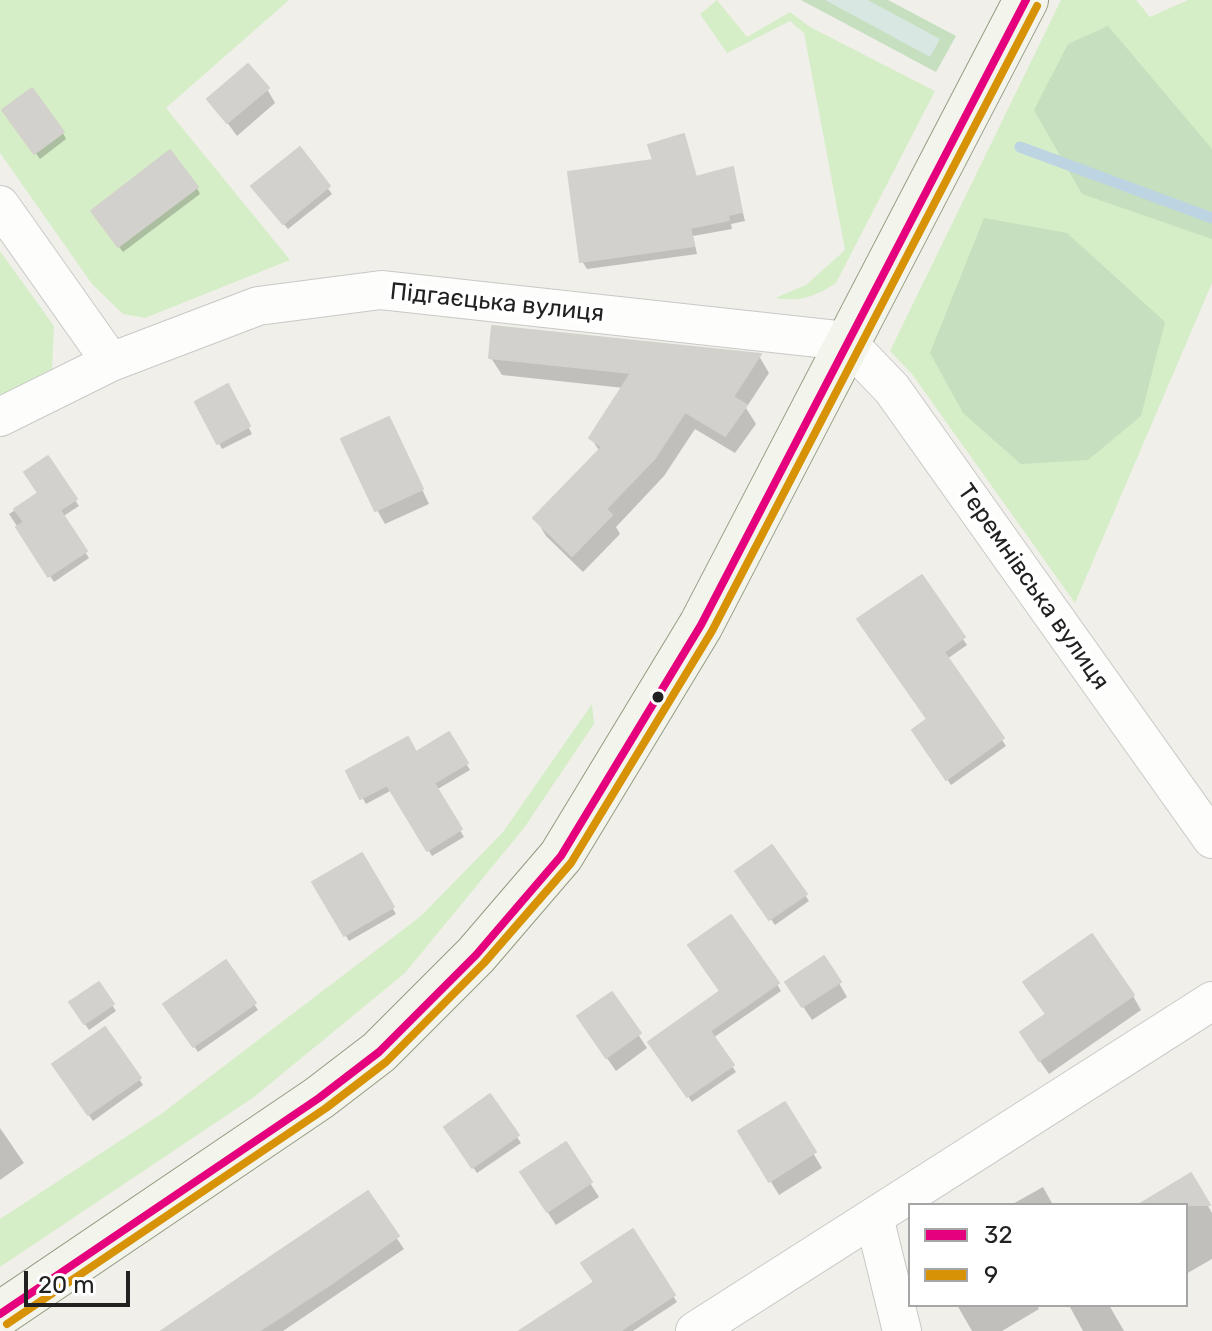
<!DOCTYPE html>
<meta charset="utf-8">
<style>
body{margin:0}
#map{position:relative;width:1212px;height:1331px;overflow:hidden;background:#f0efea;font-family:Rubik,sans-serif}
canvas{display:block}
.legend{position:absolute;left:908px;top:1203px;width:280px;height:104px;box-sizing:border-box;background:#fff;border:2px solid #a6a6a6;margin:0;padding:10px 14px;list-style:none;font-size:24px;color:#212121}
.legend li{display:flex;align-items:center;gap:16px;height:40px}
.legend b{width:40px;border:2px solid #a6a6a6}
.scale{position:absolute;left:24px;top:1271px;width:106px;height:36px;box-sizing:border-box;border:4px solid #212121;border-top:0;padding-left:10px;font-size:24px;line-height:28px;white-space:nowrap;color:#212121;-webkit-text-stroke:6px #fff;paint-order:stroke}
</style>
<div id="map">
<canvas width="1212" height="1331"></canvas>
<ul class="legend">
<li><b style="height:10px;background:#e5007d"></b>32</li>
<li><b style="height:10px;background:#d79205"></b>9</li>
</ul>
<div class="scale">20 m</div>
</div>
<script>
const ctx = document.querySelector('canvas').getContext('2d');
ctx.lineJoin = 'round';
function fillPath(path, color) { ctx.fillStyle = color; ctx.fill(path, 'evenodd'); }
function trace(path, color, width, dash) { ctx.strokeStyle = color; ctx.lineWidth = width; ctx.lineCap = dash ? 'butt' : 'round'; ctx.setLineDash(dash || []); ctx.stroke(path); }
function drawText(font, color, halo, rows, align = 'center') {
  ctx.font = font + ' Rubik,sans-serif'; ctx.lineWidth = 8; ctx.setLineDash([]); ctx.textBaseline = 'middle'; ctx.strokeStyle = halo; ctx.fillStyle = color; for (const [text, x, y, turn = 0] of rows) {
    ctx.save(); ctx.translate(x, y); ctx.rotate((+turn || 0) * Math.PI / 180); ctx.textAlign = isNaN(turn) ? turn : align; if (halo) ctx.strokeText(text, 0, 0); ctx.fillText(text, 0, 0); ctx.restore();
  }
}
fillPath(new Path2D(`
 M0,0h289l-123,108 124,152 -145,58 -22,-4 -31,-30 -92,-131z
 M717,0l30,37 43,-25 20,15 125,64 -99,192c-21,14 -36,19 -61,15l31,-13 39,-35 -41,-217 -14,-12 -63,32 -27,-39z
 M1061,0h75l14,17 38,-17h24v283l-137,320 -163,-229 -22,-23z
 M0,251l54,75 -2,43 -52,27z
 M592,704l2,20 -70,104 -119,145 -151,124 -254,170v-48l161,-105 260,-198 82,-84z`), '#d6eec8');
fillPath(new Path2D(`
 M801,0h87l68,36 -20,36z
 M1108,26l104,123v90l-130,-45 -48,-84 34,-66z
 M984,218l83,15 98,89 -24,94 -53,44 -67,4 -58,-51 -33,-60z`), '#c5dfbf');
fillPath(new Path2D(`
 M825,0h43l72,39 -10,18z`), '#d8e7e1');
fillPath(new Path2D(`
 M267,89l8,14 -38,33 -27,-37z
 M9,117l54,16 3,6 -26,20z
 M683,136l14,43 35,-10 13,52 -14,3 1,5 -39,7 4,18 -110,15 -5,-8z
 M299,150l33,44 -44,35 -30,-36z
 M197,188l3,6 -77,58 -26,-34z
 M759,356l10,17 -23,35 10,16 -21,29 -40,-24 -31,47 -48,51 4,7 -37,38 -37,-36 -10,-17 64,-67 -9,-14 33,-50 -122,-13 -11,-17z
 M227,387l25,47 -30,15 -25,-47z
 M389,419l40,85 -44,20 -8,-14z
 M40,494l35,6 4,6 -17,11 27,41 -35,24 -45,-68z
 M921,577l46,68 -20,14 59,87 -55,39 -33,-48 11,-17z
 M449,735l21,35 -34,20 28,47 -32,19 -40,-66 -26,14 -18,-32 68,-18z
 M361,856l35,58 -47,27 -34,-58z
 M742,878l63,17 4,6 -34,24z
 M839,983l8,14 -35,23 -16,-24z
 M777,984l4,7 -68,47 23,34 -44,30 -37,-54z
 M612,995l35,53 -31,23 -28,-40z
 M1034,996h99l8,14 -92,64 -19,-27 17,-31z
 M254,1004l4,6 -60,42 -28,-41z
 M112,1005l4,6 -27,19 -14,-21z
 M58,1071l81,8 4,6 -50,36z
 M784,1105l38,63 -43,27 -30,-49z
 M0,1128l24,35 -24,17z
 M450,1134l67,3 4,6 -44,30z
 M1191,1176l21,37v46l-26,15v-69h-44z
 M590,1183l9,14 -43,28 -25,-38z
 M1043,1187l10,18h-42z
 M367,1194l37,55 -121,82h-89l-9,-15z
 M632,1232l45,70 -44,29h-110l73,-48z
 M957,1305h80l2,4 -37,22h-30z
 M1074,1305h35l15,26h-41l-13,-24z`), '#0003');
trace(new Path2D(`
 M1020,147l192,71`), '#bdd4e3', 11);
const building = new Path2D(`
 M248,64l21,24 -42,35 -20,-24z
 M32,88l32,44 -30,22 -32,-44z
 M684,134l12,43 37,-10 9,45 -14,3 1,5 -39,8 4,18 -114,16 -12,-90 85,-12 -5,-15z
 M300,147l30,39 -47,38 -32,-38z
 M170,150l28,37 -80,60 -27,-36z
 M492,326l259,27 10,1 -28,43 14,8 -22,31 -40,-24 -30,46 -49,51 6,6 -40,41 -39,-38 69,-71 -13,-9 42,-65 -142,-15z
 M228,384l22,42 -33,18 -22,-42z
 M389,417l34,72 -48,22 -34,-72z
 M48,456l29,43 -17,11 27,41 -39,26 -32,-50 8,-5 -10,-13 24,-16 -14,-21z
 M922,575l43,62 -21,15 60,86 -58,42 -34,-50 15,-11 -70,-100z
 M449,732l19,31 -34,20 28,46 -35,22 -40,-66 -27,14 -14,-28 62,-34 8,15z
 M772,845l35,49 -38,26 -34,-49z
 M362,853l32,54 -50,29 -32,-54z
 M731,915l48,68 -69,48 24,34 -47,32 -39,-55 72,-51 -32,-46z
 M1092,934l42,61 -95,66 -19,-29 26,-18 -23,-32z
 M824,956l17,26 -39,25 -17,-25z
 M226,960l30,43 -63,44 -30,-43z
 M99,982l15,22 -30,20 -15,-22z
 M612,992l29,41 -35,25 -29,-42z
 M105,1027l36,51 -53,37 -36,-51z
 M490,1094l29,41 -47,33 -28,-41z
 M785,1102l31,50 -47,30 -31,-51z
 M566,1142l26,40 -45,30 -27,-40z
 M1191,1173l19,32h-72z
 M368,1191l31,45 -65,46 -75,49h-98z
 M633,1229l42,66 -55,36h-101l75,-49 -13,-19z`);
fillPath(building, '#d2d1cd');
trace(building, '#d3d1cb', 2);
const street = new Path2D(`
 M0,205l111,157
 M0,417l111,-55 147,-56 123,-16 465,51 46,48 320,450
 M874,1217l28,114
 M695,1331l517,-330`);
const secondary = new Path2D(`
 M0,1314l319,-216 60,-46 97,-97 85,-99 140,-231 325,-625`);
trace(street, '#c8c8c6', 40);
trace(secondary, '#949b80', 46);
trace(street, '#fdfdfc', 38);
trace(secondary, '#f3f5ec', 44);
trace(new Path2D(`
 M0,1314l319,-216 60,-46 97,-97 85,-99 140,-231 325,-625`), '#e5007d', 8);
trace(new Path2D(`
 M7,1324l319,-216 60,-46 98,-99 87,-100 141,-232 325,-625`), '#d79205', 8);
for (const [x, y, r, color] of [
 [658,697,7,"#212121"]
]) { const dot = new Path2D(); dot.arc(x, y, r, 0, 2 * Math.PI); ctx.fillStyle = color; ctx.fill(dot); trace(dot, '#fff', 3); }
drawText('24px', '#212121', '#fff', [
 ["Підгаєцька вулиця",497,303,6],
 ["Теремнівська вулиця",1033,587,55]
]);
</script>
